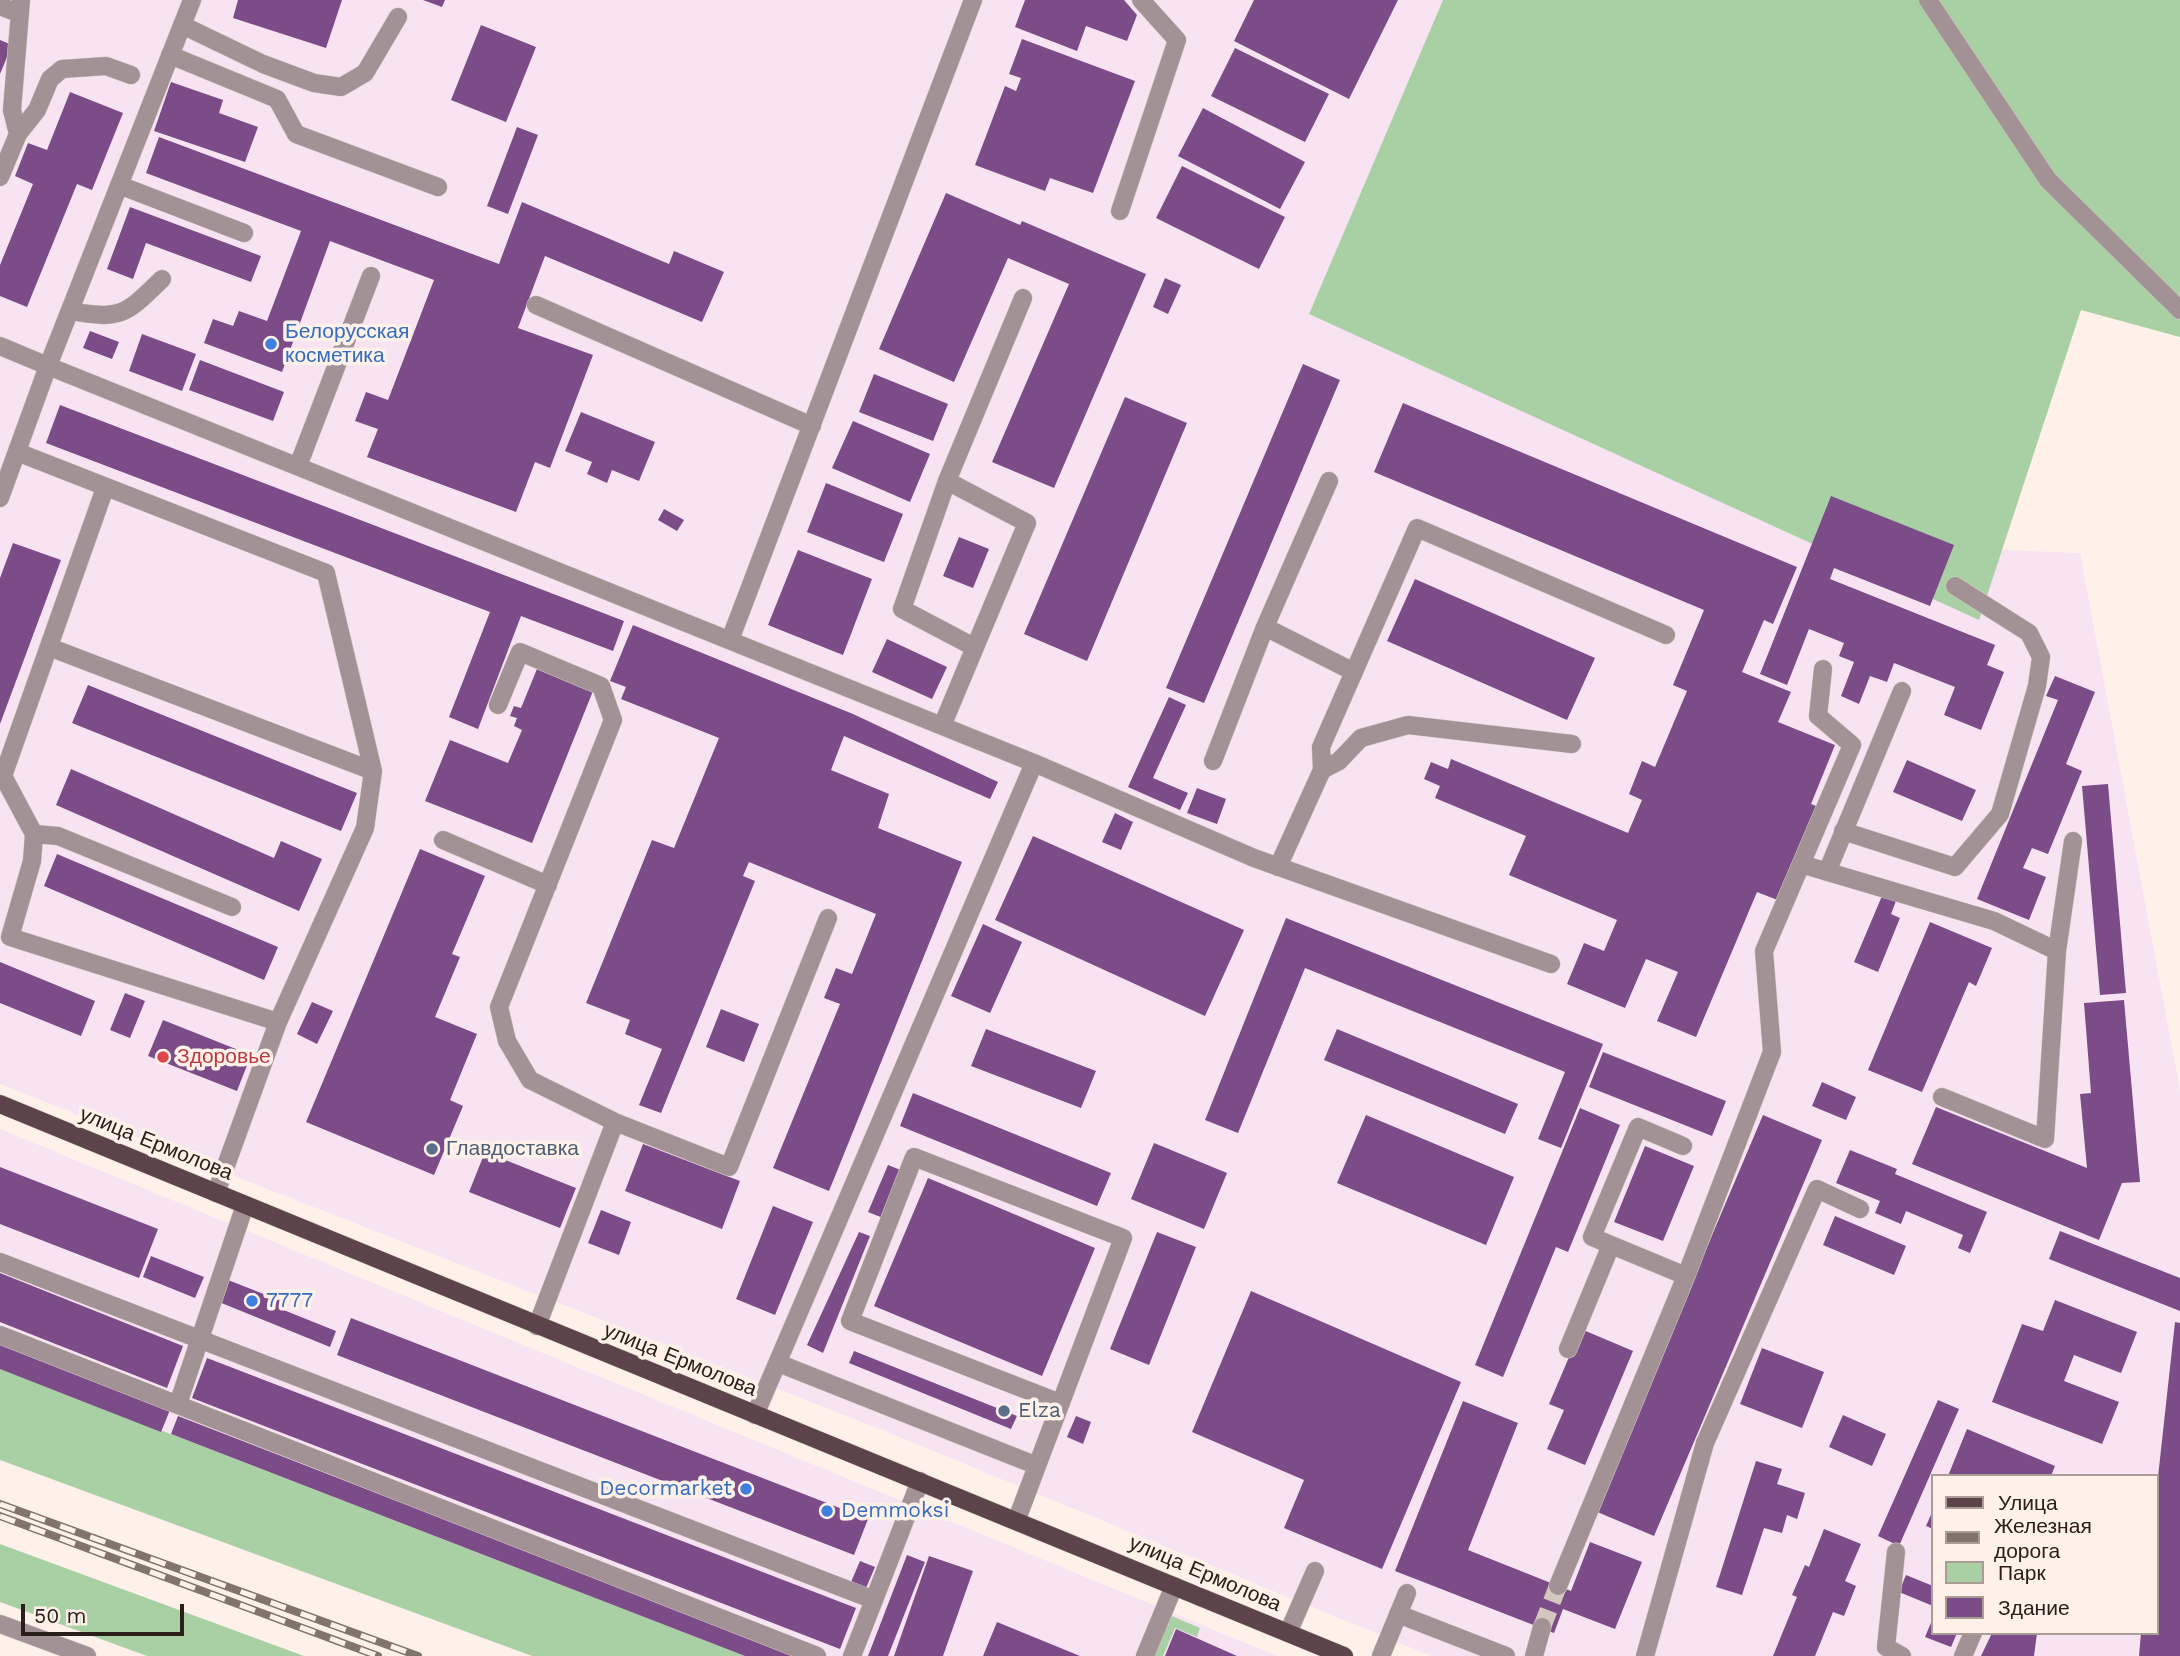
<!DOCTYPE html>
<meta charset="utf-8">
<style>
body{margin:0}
#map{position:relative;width:2180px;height:1656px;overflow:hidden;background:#fdf1e9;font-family:"Work Sans",sans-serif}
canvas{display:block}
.legend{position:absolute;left:1931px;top:1474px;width:228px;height:161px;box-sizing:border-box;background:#fdf1e9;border:2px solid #a99d96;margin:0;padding:9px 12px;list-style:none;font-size:21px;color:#2b2019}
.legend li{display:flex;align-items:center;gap:14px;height:35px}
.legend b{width:35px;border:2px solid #a99d96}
.scale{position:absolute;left:21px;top:1604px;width:163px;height:32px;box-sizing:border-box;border:4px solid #2b2019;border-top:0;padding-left:9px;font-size:21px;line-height:24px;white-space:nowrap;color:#2b2019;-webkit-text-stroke:5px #fdf1e9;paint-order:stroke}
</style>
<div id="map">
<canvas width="2180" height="1656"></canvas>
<ul class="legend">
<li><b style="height:9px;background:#5d444a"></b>Улица</li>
<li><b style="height:9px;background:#80756d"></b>Железная дорога</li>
<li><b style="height:19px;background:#a9cfa5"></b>Парк</li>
<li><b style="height:19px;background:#7b4c88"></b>Здание</li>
</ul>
<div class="scale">50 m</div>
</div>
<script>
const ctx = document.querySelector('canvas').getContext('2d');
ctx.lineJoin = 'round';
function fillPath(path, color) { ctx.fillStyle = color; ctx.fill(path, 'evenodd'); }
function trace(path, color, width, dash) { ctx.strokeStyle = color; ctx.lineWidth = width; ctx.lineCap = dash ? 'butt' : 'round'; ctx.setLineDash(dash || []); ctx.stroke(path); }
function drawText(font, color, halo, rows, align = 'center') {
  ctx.font = font + ' "Work Sans",sans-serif'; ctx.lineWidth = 7; ctx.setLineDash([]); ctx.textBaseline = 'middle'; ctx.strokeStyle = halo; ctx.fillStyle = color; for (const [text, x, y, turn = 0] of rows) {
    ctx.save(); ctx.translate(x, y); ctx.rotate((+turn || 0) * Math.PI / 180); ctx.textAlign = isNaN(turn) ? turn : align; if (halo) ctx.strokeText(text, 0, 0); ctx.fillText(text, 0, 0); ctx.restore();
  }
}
fillPath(new Path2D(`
 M0,0h1443l-134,314 693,236 78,3 100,538v565h-749l-546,-225 -885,-347zM1933,1476h224v157h-224z
 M0,1129l1277,527h-532l-745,-289z`), '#f8e3f2');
fillPath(new Path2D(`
 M1443,0h737v337l-99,-27 -102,310 -670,-306z
 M0,1368l745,288h-213l-532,-196z
 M0,1544l304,112h-157l-147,-54z
 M1167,1614l33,14 -3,9 -22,-9 -12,28h-13z`), '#a9cfa5');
fillPath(new Path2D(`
 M238,0h104l-16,48 -93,-30z
 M423,0h22l-3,7z
 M1025,0h99l13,15 -10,26 -41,-15 -9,25 -62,-24z
 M1254,0h144l-49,99 -115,-58z
 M481,25l55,22 -30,75 -55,-22z
 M1022,39l113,42 -42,112 -43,-15 -5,13 -70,-26 30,-79 11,5 5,-13 -12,-4z
 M0,40l12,5 -12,29z
 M1235,48l94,46 -24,48 -94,-46z
 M171,82l52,18 -4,13 39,14 -13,35 -91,-31z
 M70,92l53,21 -31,77 -15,-6 -50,123 -27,-11v-31l33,-81 -18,-8 13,-33 19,7z
 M1203,108l102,54 -25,47 -102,-53z
 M517,127l21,8 -30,79 -21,-8z
 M159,137l340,127 23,-62 147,62 5,-13 50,21 -22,50 -157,-66 -27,72 75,27 -43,113 -15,-6 -19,50 -149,-55 11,-28 -23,-8 11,-29 22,8 46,-120 -104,-39 -48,131 -78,-29 9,-24 20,7 6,-15 28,10 34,-90 -155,-58z
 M1182,166l103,51 -26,52 -103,-51z
 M946,193l74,32 2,-4 124,53 -92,214 -62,-26 77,-178 -61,-26 -54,124 -75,-33z
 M130,207l131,49 -10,26 -105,-39 -13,36 -26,-10z
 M1165,278l16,7 -13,29 -15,-7z
 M90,331l29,11 -7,17 -29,-11z
 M142,334l54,20 -14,37 -53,-20z
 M200,360l84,32 -11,29 -84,-31z
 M1303,364l37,16 -136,323 -38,-15z
 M874,374l74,30 -15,37 -74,-29z
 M1125,397l62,26 -100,238 -63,-27z
 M1403,403l394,164 -24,57 -9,-4 -22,52 49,20 -13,30 57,23 -24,59 8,3 -39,94 -23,-9 -61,145 -39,-16 21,-49 -32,-13 -21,49 -58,-24 17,-41 20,8 13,-31 -108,-45 17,-39 -91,-38 5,-12 -16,-7 7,-17 17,7 3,-10 177,74 14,-33 -13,-6 13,-33 13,6 32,-76 -14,-6 31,-75 -330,-138z
 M60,405l564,216 -11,30 -92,-35 -43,113 -29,-12 41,-105 -444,-169z
 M581,412l74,30 -16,39 -27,-11 -5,13 -20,-9 5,-12 -27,-11z
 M853,421l77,33 -20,48 -78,-34z
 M826,483l77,31 -19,48 -77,-30z
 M1831,496l123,49 -24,61 -96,-38 -4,11 165,66 -8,20 17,7 -23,58 -37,-15 11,-28 -61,-24 -7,19 -17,-6 -11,28 -18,-8 13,-34 -15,-6 5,-13 -35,-14 -22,56 -27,-11z
 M664,509l20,11 -7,11 -19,-11z
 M959,537l30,12 -16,39 -30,-12z
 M13,543l48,17 -61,164v-146z
 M798,550l74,29 -29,76 -75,-30z
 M1415,579l180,79 -28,62 -180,-79z
 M633,625l220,89 145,68 -8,17 -146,-63 -13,34 58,24 -11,34 84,34 -133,329 -56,-23 67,-164 -16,-6 12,-30 16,6 24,-60 -127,-52 -6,14 12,5 -94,232 -22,-8 23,-56 -37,-15 5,-14 -44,-17 66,-163 22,8 45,-110 -98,-39 5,-12 -16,-6z
 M887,639l60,28 -15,32 -60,-27z
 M537,669l56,22 -61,152 -107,-42 25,-61 58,23 14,-33 -8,-4 3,-8 -7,-2 4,-10 7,2z
 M2055,676l40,16 -29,72 16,7 -34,83 -16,-6 -9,20 23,9 -17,43 -52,-21 81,-199 -12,-4z
 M88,685l269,108 -16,38 -269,-108z
 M1169,697l17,8 -33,73 35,15 -8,17 -52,-23z
 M1907,760l69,30 -14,31 -69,-29z
 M71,769l203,89 7,-17 41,18 -23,52 -243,-106z
 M2108,784l18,209 -26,2 -18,-209z
 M1197,788l29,11 -9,25 -30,-11z
 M1115,813l18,9 -12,28 -19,-8z
 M1033,836l211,94 -39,86 -210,-96z
 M420,849l65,27 -33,78 8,3 -25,60 42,17 -27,66 13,6 -29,69 -128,-53z
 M57,854l221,93 -14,33 -220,-94z
 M1882,896l14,5 -5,13 9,4 -22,54 -24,-10z
 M1286,918l317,126 -42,104 -23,-9 27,-67 -260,-104 -67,165 -33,-13z
 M1930,922l62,26 -16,38 -7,-4 -47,110 -54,-22z
 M983,924l39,18 -32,71 -39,-17z
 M0,962l95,39 -14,35 -81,-33z
 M125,993l20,8 -15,37 -20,-8z
 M2124,1000l16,182 -18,1 -23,57 -187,-76 24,-57 151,61 -7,-74 11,-1 -7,-90z
 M312,1002l21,9 -16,33 -20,-10z
 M721,1009l38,15 -15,38 -38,-15z
 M163,1020l88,35 -14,36 -89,-35z
 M986,1029l110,42 -15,37 -110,-42z
 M1337,1029l181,75 -13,30 -181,-74z
 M1603,1052l123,49 -14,35 -123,-49z
 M1822,1082l34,15 -10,23 -34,-14z
 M913,1093l198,80 -14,33 -197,-80z
 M1580,1108l40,17 -52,127 -12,-5 -53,130 -28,-12z
 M1366,1115l148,62 -28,68 -149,-62z
 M1763,1115l59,25 -168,396 -59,-25z
 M1154,1143l73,30 -23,56 -73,-30z
 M643,1144l97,37 -18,48 -97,-38z
 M1645,1146l49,20 -31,75 -49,-19z
 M1850,1150l47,19 -2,5 92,38 -17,41 -12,-5 5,-13 -57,-24 -5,13 -26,-11 5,-12 -44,-18z
 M485,1152l91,36 -16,40 -91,-36z
 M888,1165l15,6 -20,47 -15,-6z
 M0,1167l158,62 -19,49 -139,-54z
 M928,1178l167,70 -53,128 -168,-70z
 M773,1206l40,16 -38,93 -39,-16z
 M601,1210l30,12 -12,33 -31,-12z
 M1835,1216l71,30 -12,29 -71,-30z
 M2060,1231l120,47v33l-131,-52z
 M859,1232l11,4 -47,117 -16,-8z
 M1157,1232l39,15 -47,118 -39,-16z
 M151,1256l53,21 -9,21 -52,-21z
 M0,1273l183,73 -16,42 -167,-66z
 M228,1280l56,22 -3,7 55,22 -6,16 -111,-45z
 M1251,1291l210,91 -79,187 -98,-41 20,-48 -112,-48z
 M2055,1300l82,32 -16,41 -47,-18 -10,26 55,21 -17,42 -110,-42 30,-78 21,7z
 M351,1318l517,201 -14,36 -517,-200z
 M2175,1322l5,1v333h-41l2,-23h16v-147z
 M1581,1329l52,22 -48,114 -38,-16 17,-39 -15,-6z
 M0,1344l170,66 -9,22 -161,-63z
 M1762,1348l62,24 -22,56 -62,-24z
 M854,1351l163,65 -6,13 -162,-66z
 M207,1358l649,250 -16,41 -648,-251z
 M1938,1400l21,9 -60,137 -21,-10z
 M1463,1401l55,22 -50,127 103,41 19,-49 52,20 -27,67 -52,-20 -9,24 -159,-62z
 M1843,1415l43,19 -14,32 -43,-19z
 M178,1416l620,240h-53l-574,-222z
 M1076,1416l15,6 -8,22 -16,-7z
 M1967,1429l88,37 -4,10h-103z
 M1756,1461l26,8 -5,15 28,9 -8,26 -10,-4 -5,18 -18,-5 -22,67 -26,-8z
 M1933,1510v19l-7,-3z
 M1824,1529l37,15 -16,37 11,5 -12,30 -11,-4 -18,44h-42l24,-59 -5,-2 13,-30 4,2z
 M907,1555l18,7 -37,94h-20z
 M929,1556l44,15 -30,85h-49z
 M860,1561l15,6 -9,21 -15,-6z
 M1906,1575l27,11v20l-34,-14z
 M1933,1618v15h24l-6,14 -26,-10z
 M997,1622l83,34h-97z
 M1176,1629l61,27h-72z
 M1992,1633h45l-3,23h-53z`), '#7b4c88');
trace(new Path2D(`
 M1542,1627l16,-41`), '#d3c7bf', 18, [18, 9]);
const minor = new Path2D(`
 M192,0l-144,366 986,397
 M1928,0l120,180 132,130
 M0,6l18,7
 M182,25l81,39 51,19 27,4 24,-14 33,-56
 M170,55l107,44 19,35 142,53
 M18,134l-6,-24 9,-110
 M0,177l18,-43 19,-24 13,-31 12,-10 44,-3 25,9
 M119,185l125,48
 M1120,211l57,-171 -36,-40
 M536,305l276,121
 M70,311c52,9 55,4 92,-32
 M0,346l48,20 -48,132
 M17,452l309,121 47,198 -8,57 -87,194 -62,171
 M298,466l73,-190
 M105,488l-102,288 31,58 -2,27 -22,76 268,85
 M1265,627l89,45
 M730,640l243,-640
 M49,647l324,124
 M974,647l-72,-38 45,-128 76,-183
 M498,705l22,-53 81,34 12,34 -114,287 8,34 23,39 85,42 -78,204
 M942,726l85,-203 -80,-42
 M1213,761l52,-134 64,-146
 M1322,770l17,-9 22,-23 47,-13 164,19
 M1843,831l112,36 45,-53 37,-128 4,-29 -12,-24 -74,-47
 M34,834l24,2 174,71
 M443,840l105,45
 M1801,864l193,57 63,30
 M1278,867l44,-97 -1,-23 96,-219 249,107
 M1827,872l75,-181
 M1942,1097l103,42 12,-188 16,-110
 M615,1122l114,45 99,-249
 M1683,1146l-45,-19 -46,110 94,39
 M0,1262l874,338 -22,56
 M0,1335l817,321
 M1568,1349l43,-104
 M778,1363l257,102
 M178,1404l67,-199
 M755,1415l279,-652 220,95 297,106
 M1017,1519l106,-281 -209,-81 -64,164 210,82
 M1896,1552l-10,95 16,9
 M1558,1586l128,-310 86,-224 -8,-101 88,-206 -34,-29 5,-47
 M874,1600l46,-119
 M1398,1614l108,42
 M0,1624l87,32
 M1288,1633l27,-62
 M1145,1656l29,-70
 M1381,1656l26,-63
 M1534,1656l8,-29
 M1645,1656l60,-213 112,-254 43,20
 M1963,1656l10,-23`);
const major = new Path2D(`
 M0,1104l1344,552`);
trace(minor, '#d7cbc4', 19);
trace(major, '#d7cbc4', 19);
trace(minor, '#a29296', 18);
trace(major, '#5d444a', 18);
const rail = new Path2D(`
 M0,1504l418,152
 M0,1516l378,140`);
trace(rail, '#80756d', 8);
trace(rail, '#fdf1e9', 5, [16]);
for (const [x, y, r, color] of [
 [271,344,7,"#3f7fe0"],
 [163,1057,7,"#e0444e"],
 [432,1149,7,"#5c6f8a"],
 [252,1301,7,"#3f7fe0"],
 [1004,1411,7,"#5c6f8a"],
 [746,1489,7,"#3f7fe0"],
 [827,1511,7,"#3f7fe0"]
]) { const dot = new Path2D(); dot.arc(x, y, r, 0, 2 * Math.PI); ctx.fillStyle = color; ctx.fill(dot); trace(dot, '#fdf1e9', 2.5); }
drawText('21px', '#366cbe', '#fdf1e9', [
 ["Белорусская",285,332],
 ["косметика",285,356],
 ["7777",266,1301],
 ["Decormarket",732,1489,"right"],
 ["Demmoksi",841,1511]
], 'left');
drawText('21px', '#be3a42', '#fdf1e9', [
 ["Здоровье",177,1057]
], 'left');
drawText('21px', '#2b2019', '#fdf1e9', [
 ["улица Ермолова",156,1144,22],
 ["улица Ермолова",680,1360,22],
 ["улица Ермолова",1205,1574,23]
]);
drawText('21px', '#4e5e75', '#fdf1e9', [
 ["Главдоставка",446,1149],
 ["Elza",1018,1411]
], 'left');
</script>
